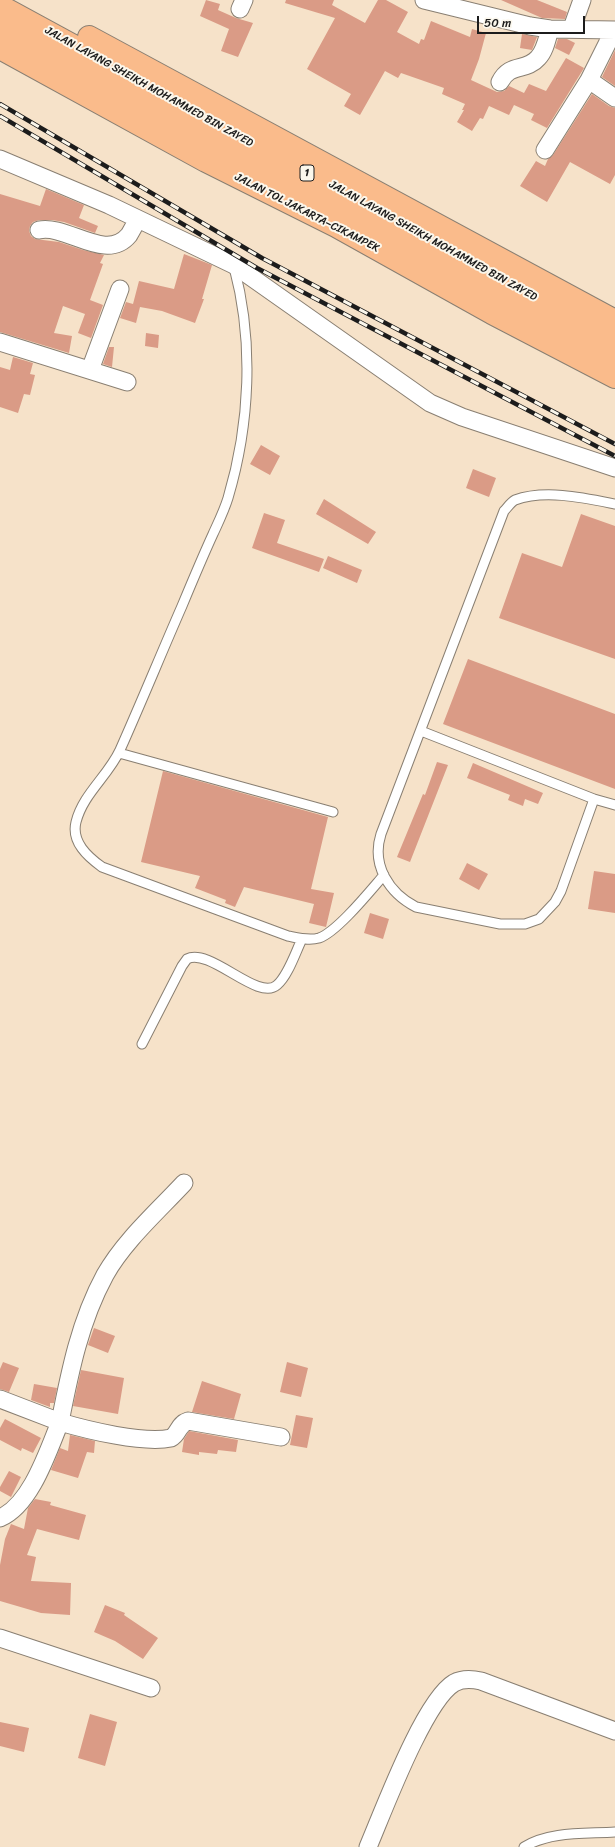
<!DOCTYPE html>
<meta charset="utf-8">
<style>
body{margin:0}
#map{position:relative;width:615px;height:1847px;overflow:hidden;background:#f6e2c9;font-family:Sriracha,sans-serif}
canvas{display:block}
.scale{position:absolute;left:477px;top:16px;width:108px;height:18px;box-sizing:border-box;border:2px solid #1c1c1c;border-top:0;padding-left:5px;font-size:12px;line-height:14px;white-space:nowrap;color:#1c1c1c;-webkit-text-stroke:3px #fbf7ec;paint-order:stroke}
</style>
<div id="map">
<canvas width="615" height="1847"></canvas>
<div class="scale">50 m</div>
</div>
<script>
const ctx = document.querySelector('canvas').getContext('2d');
ctx.lineJoin = 'round';
function fillPath(path, color) { ctx.fillStyle = color; ctx.fill(path, 'evenodd'); }
function trace(path, color, width, dash) { ctx.strokeStyle = color; ctx.lineWidth = width; ctx.lineCap = dash ? 'butt' : 'round'; ctx.setLineDash(dash || []); ctx.stroke(path); }
function drawText(font, color, halo, rows, align = 'center') {
  ctx.font = font + ' Sriracha,sans-serif'; ctx.lineWidth = 4; ctx.setLineDash([]); ctx.textBaseline = 'middle'; ctx.strokeStyle = halo; ctx.fillStyle = color; for (const [text, x, y, turn = 0] of rows) {
    ctx.save(); ctx.translate(x, y); ctx.rotate((+turn || 0) * Math.PI / 180); ctx.textAlign = isNaN(turn) ? turn : align; if (halo) ctx.strokeText(text, 0, 0); ctx.fillText(text, 0, 0); ctx.restore();
  }
}
fillPath(new Path2D(`
 M206,0l14,4 -2,6 18,8 17,5 -15,34 -17,-6 8,-22 -29,-13z
 M286,0h48l-2,5 33,18 13,-23h8l22,12 -11,20 22,12 2,-5 3,1 7,-19 39,16 2,-8 14,4 -7,26 -8,21 26,12 7,-1 5,-5 15,7 5,-9 17,7 20,-33 18,10 -37,60 -16,-8 3,-6 -20,-9 -5,10 -20,-9 -6,13 -3,-1 -8,13 -15,-9 7,-12h-2l3,-6 -23,-10 2,-6 -43,-15 -3,5 -13,-7 -25,44 -16,-9 7,-12 -44,-25 28,-51 -50,-15z
 M501,0h36l30,12 -2,7 -23,-1z
 M522,34l15,3 -5,13 -12,-2z
 M558,39h9l8,4 -6,12 -14,-7z
 M615,50v36l-13,-9z
 M592,94l17,12 6,2v67l-5,9 -40,-22 -23,40 -27,-16 16,-25 9,5 3,-7 5,-4z
 M46,189l38,16 -5,13 19,8 -3,7 -31,-11 -12,-2h-13l-6,2 -3,4 -1,5 2,5 4,3 24,3 24,8 21,5 -4,8 3,1 -13,36 13,5 -12,33 -13,-5 7,-19 -22,-8 -9,27 18,3 -3,17 -69,-21v-138l40,12z
 M184,254l28,11 -10,34h2l-9,24 -33,-12 -22,-4 -4,16 -16,-5 6,-16 7,2 6,-23 35,8z
 M146,333l13,2 -1,13 -13,-2z
 M109,347h5l-2,20 -9,-3z
 M13,357l20,6 -3,11 5,1 -5,20 -6,-1 -6,19 -18,-6v-40l10,3z
 M261,445l19,11 -10,19 -20,-11z
 M473,469l23,9 -7,19 -23,-9z
 M324,499l52,33 -8,12 -52,-30z
 M264,513l21,7 -8,23 47,16 -5,13 -67,-24z
 M581,514l34,12v133l-116,-41 23,-65 40,14z
 M328,556l34,14 -5,13 -34,-15z
 M468,659l147,55v75l-172,-65z
 M437,762l11,3 -38,97 -13,-5 26,-63 2,1z
 M473,763l70,30 -5,11 -13,-5 -2,7 -15,-6 2,-5 -43,-17z
 M163,771l165,46 -17,72 23,4 -8,34 -17,-4 5,-19 -70,-17 -9,20 -10,-4 1,-3 -31,-12 5,-12 -59,-14z
 M467,863l21,11 -9,16 -20,-11z
 M594,871l21,3v39l-27,-4z
 M370,913l19,6 -6,20 -19,-6z
 M94,1328l21,8 -7,17 -20,-8z
 M3,1362l16,6 -10,24 -9,-3v-20z
 M287,1362l21,6 -7,29 -21,-5z
 M81,1370l43,8 -6,36 -45,-8z
 M202,1381l39,13 -7,25 -42,-7z
 M34,1384l23,4 -3,15h-4v4l-19,-7z
 M296,1415l17,3 -6,30 -17,-3z
 M5,1419l36,19 -8,15 -11,-5 -1,3 -21,-11v-12z
 M189,1431l49,9 -2,12 -18,-2 -1,4 -18,-2v3l-17,-3 2,-13z
 M70,1435l25,6 -1,12 -7,-1 -9,26 -27,-8 9,-22 8,3z
 M9,1471l12,6 -10,20 -11,-6v-4z
 M35,1499l16,3 -1,3 36,10 -7,25 -42,-11 -10,26 9,2 -5,24 40,2 -1,32 -29,-2 -41,-12v-36l5,-26 6,-15 13,5 4,-21z
 M105,1605l20,8 -1,2 34,23 -15,21 -28,-18 -21,-9z
 M90,1714l27,8 -12,44 -27,-8z
 M0,1722l29,6 -5,24 -24,-6z`), '#da9b86');
const lane = new Path2D(`
 M234,267c20,75 16,157 -6,231 -4,13 -10,25 -15,36 -11,24 -21,48 -31,72 -21,48 -41,97 -62,144 -12,26 -37,44 -44,72 -5,20 12,35 26,45l186,69c10,2 21,5 31,2 18,-6 51,-47 65,-63
 M421,731l173,68 21,6
 M119,753l214,59
 M594,799l-33,92 -6,11 -16,17 -14,5h-25l-84,-17c-27,-14 -45,-42 -35,-73l123,-323c3,-3 7,-9 11,-11 30,-11 70,-2 100,4
 M142,1044l40,-78 5,-7c23,-12 71,43 90,26 11,-9 19,-34 25,-46
 M524,1847c26,-16 61,-13 91,-15`);
const street = new Path2D(`
 M424,0l106,26 20,3 65,1
 M240,9l4,-9
 M572,28l10,-28
 M614,30l-25,50 26,18
 M500,82c10,-20 26,-10 38,-24 7,-7 9,-19 12,-29
 M545,150l44,-70
 M0,159l109,46 125,60 196,138 32,14 153,51
 M39,230c28,-6 67,33 90,5 3,-5 6,-11 9,-16
 M0,342l127,40
 M90,370l30,-81
 M184,1183c-26,28 -60,58 -79,92 -25,46 -35,96 -45,147 27,8 84,22 111,16 8,-4 7,-14 17,-17l93,16
 M0,1399l60,23c-12,29 -29,83 -60,96
 M0,1638l151,50
 M368,1847c15,-35 56,-146 86,-164 9,-5 18,-4 27,-2l134,50`);
const highway = new Path2D(`
 M0,6l546,297 69,34
 M0,27l540,290 75,38
 M89,37l526,284
 M0,48l206,113 130,65 156,87 123,64`);
trace(lane, '#897f72', 11);
trace(street, '#897f72', 19);
trace(highway, '#897f72', 24);
trace(lane, '#fff', 9);
trace(street, '#fff', 17);
trace(highway, '#fabb8b', 22);
const rail = new Path2D(`
 M0,104l262,154 353,186
 M0,116l257,152 358,188`);
trace(rail, '#1c1c1c', 4.5);
trace(rail, '#fbf7ec', 3, [9]);
for (const [x, y, w] of [
 [307,173,14]
]) { const box = new Path2D(); box.roundRect(x - w / 2, y - 8, w, 16, 3); ctx.fillStyle = '#fbf7ec'; ctx.fill(box); trace(box, '#1c1c1c', 1); }
drawText('bold 10px', '#1c1c1c', null, [
 ["1",307,173]
]);
drawText('11px', '#1c1c1c', '#fbf7ec', [
 ["JALAN LAYANG SHEIKH MOHAMMED BIN ZAYED",149,87,29],
 ["JALAN TOL JAKARTA–CIKAMPEK",307,213,27],
 ["JALAN LAYANG SHEIKH MOHAMMED BIN ZAYED",433,241,29]
]);
</script>
